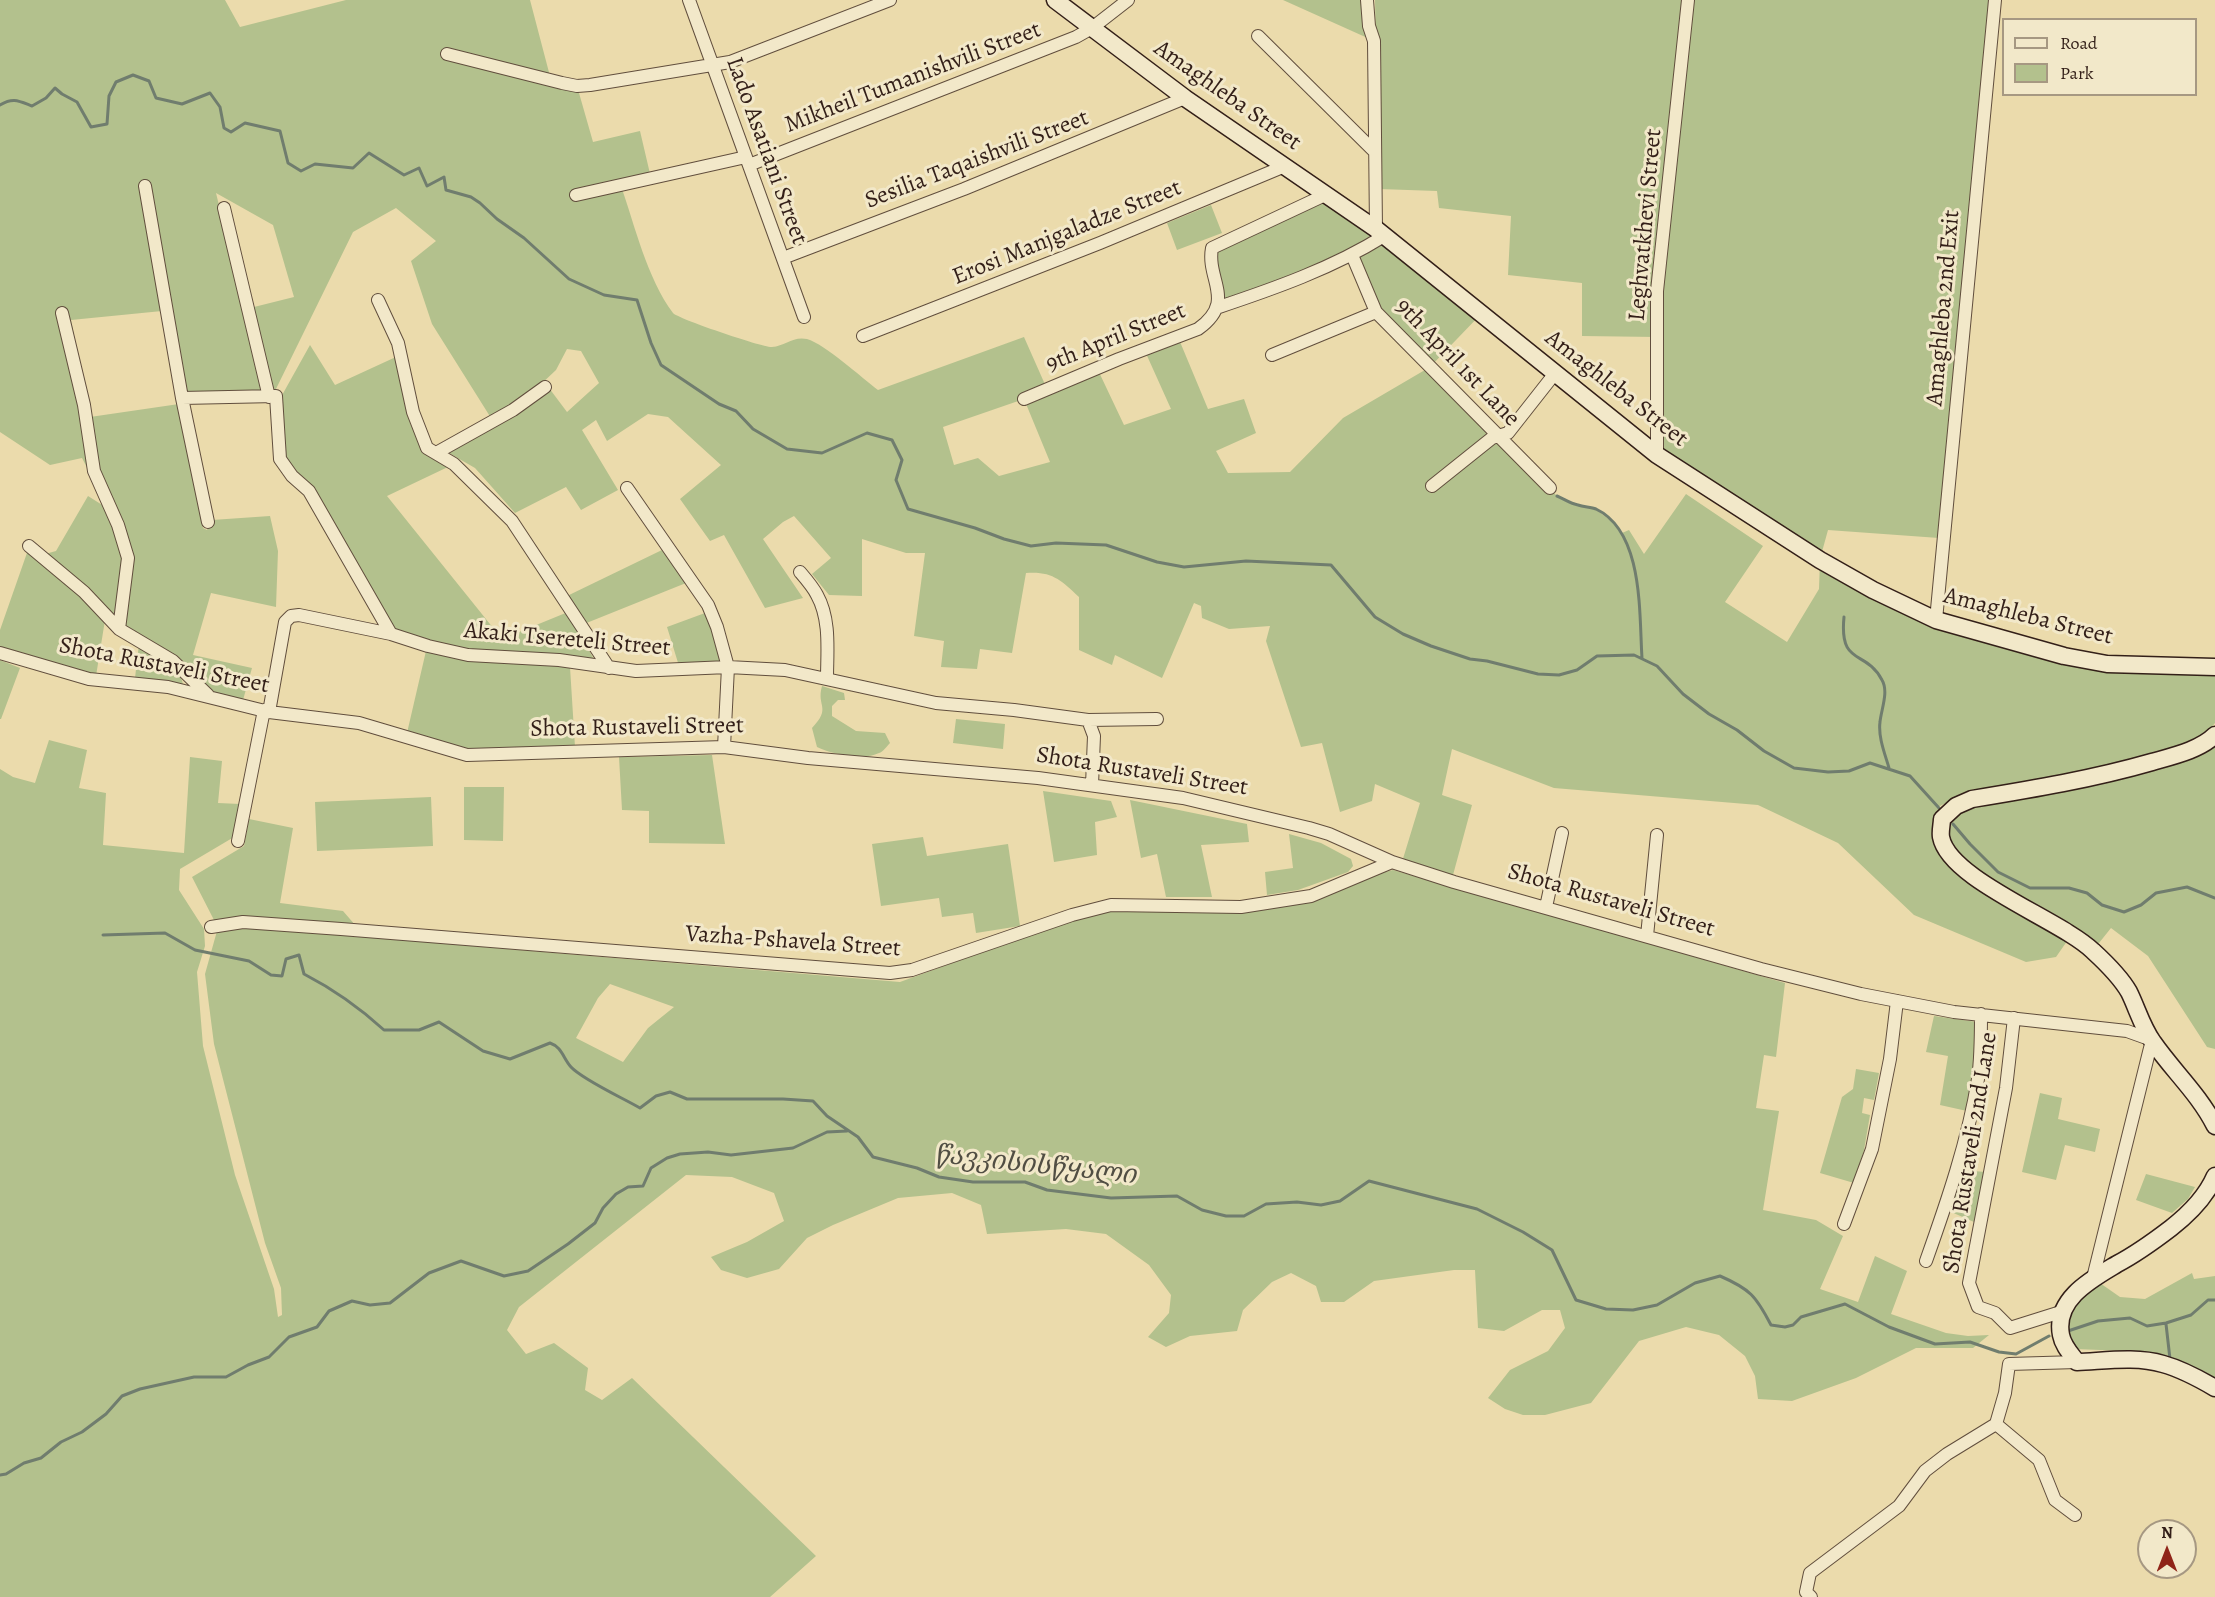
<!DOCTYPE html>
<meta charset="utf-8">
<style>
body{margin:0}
#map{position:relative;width:2215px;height:1597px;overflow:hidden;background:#ebdbac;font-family:Alegreya,serif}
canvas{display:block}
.legend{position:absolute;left:2002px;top:18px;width:195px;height:78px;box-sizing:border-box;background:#f2e8c9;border:2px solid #a69882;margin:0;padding:8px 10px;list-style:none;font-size:18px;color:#331f18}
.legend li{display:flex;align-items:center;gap:12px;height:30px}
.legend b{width:30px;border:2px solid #a69882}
.north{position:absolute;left:2137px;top:1519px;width:60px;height:60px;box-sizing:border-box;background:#f2e8c9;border:2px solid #a69882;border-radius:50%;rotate:0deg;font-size:16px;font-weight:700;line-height:24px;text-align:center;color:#331f18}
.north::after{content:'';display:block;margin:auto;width:21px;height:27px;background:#8f2418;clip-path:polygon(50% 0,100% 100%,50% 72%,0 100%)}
</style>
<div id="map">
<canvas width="2215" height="1597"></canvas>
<ul class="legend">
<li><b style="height:8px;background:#f2e8c9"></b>Road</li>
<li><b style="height:16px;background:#b3c18d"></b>Park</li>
</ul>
<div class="north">N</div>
</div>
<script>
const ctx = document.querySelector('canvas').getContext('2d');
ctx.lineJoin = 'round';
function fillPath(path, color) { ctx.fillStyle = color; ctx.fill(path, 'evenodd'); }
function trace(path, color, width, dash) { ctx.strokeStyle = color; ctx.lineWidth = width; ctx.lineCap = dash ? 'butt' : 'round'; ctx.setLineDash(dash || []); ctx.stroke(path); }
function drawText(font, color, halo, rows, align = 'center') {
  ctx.font = font + ' Alegreya,"Noto Serif Georgian",serif'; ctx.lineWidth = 6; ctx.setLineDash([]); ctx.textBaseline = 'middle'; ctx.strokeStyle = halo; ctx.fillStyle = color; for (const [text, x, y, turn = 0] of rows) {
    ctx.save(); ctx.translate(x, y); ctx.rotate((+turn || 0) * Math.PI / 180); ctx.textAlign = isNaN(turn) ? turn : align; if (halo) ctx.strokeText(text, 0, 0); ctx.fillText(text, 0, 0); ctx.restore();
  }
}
fillPath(new Path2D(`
 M0,0h225l15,27 106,-27h184l21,80 26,6 16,56 47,-11 11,47 -30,8c14,40 26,92 52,127 3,5 91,35 99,34 13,-1 21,-11 35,-8 18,5 55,39 71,51l146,-53 23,52 50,-21 27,57 47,-16 -27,-60 34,-12 30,72 36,-10 12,34 -40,18 12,22 62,-1 53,-54 87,-51 -54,-55 -24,-57 -136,53 -5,-54 114,-59 157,118 -52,54 127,129 18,9 20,4 15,11 12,13 7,-3 15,24 42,-60 77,52 -38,56 62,40 32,-53 1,-29 -163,-105v-118l-75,-1v-53l-74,-8 3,-59 -72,-8 -2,-17 -58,-2 -4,-189h614l-50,538 -111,-8 -8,29 27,16 7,14 34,18 78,31 92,23 157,11v51l-11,14 -77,28 -61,12 -95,13 -33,17 9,42 125,85 -16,23 -30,5 -112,-47 -76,-72 -80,-38 -204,-17 -102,-39 -10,46 30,10 -19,70 -51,-13 18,-59 -45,-19 -3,17 -32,11 -18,-69 -21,4 -35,-106 4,-15 -41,3 -27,-11 -1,-12 -7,-3 -32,75 -47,-23 -3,10 -33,-15v-53c-18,-17 -27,-26 -53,-24l-14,80 -32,-4 -3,20 -36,-2 3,-26 -30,-5 11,-83h-19l-44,-14v57l-33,-1 -17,-21 19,-16 -37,-42 -11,6 -20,17 40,59 -38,10 -41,-73 -14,6 -30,-42 41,-34 -53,-48 -20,-3 -41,27 -11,-21 -14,10 36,60 -37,20 -15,-23 -51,26 -40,-45 -26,-15 100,-65 18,24 32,-29 -18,-32 -14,-2 -11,21 -36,34 -29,14 -59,-94 -21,-63 25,-20 -40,-33 -43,24 -79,161 -3,-1 -17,-85 40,-10 -21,-72 -57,-32 49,199 -79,1 -24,-82 -91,9 19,97 89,-13 24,124 4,2 5,-10 58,-4 8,35 -2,56 -65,-14 -18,62 59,13 -9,32 -33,-9 -87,-64 10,-71 -51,-98 -32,7 -50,-33zM1024,399l26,63 -51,14 -21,-18 -24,7 -11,-38z
 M1282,0h89l1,40 -89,-40z
 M1211,205l11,28 -45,17 -10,-27z
 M310,345l25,40 63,-29 12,67 13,27 27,16 -63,30 115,143 66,-27 28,51 -124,-12 -38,-7 -40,-13 -111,-175 -2,-59z
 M88,496l19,12 18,49 -8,65 -72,-68 11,-3z
 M28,550l37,30 40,40 -9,56 -96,-27v-19z
 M662,550l24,33 -102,41 -17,-28z
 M705,613l11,27 7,23 -44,3 -12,-39z
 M139,644c14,10 44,23 44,42l-48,-8z
 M426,651l144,16 5,80 -109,4 -59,-18z
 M0,660l20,8 -19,51h-1z
 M822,686l22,7 1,7h-7l-6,6v10l24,15 29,2 5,10c-3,3 -7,9 -11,10 -15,8 -48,1 -62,-6l-5,-19c20,-21 4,-21 10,-42z
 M956,719l49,5 -2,25 -50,-6z
 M49,740l38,10 -8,38 27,5 -3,52 81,8 6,-96 32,4 -4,42 22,1 -6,33 -54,32 -1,21 25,39 1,17 -8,26 6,74 32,129 39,114 4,28 4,-2 -1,-27 -16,-45 -51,-199 -9,-70 12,-43 29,-4 654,55 170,-62 55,-11 103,3 165,-42 392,113 -9,74 -12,-2 -8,53 23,3 -16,99 53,10 27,16 -23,53 38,13 17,-46 32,15 -16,43 55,19 22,3 21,-1 -16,13h-57l-60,30 -64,23 -34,-2 -3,-23 -10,-20 -26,-21 -33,-8 -47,14 -48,62 -46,12h-22l-18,-6 -17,-11 22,-28 38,-19 17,-23 -5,-18h-18l-38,21 -26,-3 -3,-58h-21l-80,11 -30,21h-23l-5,-16 -25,-13 -19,9 -29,28 -6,21 -47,5 -24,11 -18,-10 21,-24 2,-18 -22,-30 -43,-31 -40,-5 -79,5 -6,-29 -29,-12 -54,5 -65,27 -26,13 -28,31 -32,9 -26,-8 -10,-13 36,-15 37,-21 -10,-28 -42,-16 -46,-2 -167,132 -12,23 19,24 28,-11 34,25 -3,22 17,10 30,-22 184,178 -46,41h-770v-828l13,8 22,6zM610,984l64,23 -26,21 -25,34 -47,-24 22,-40z
 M2215,744v305l-8,-2 -59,-91 -37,-28 -16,20 -121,-76 -25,-30 -4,-21 25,-18z
 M712,755l13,89 -76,-1v-32l-27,-1 -3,-53z
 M464,787h40l-1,54 -39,-1z
 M1043,791l68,10 6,16 -22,5 2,33 -43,7z
 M431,797l2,49 -116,5 -2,-49z
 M1130,800l117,24 2,18 -48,3 11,52h-46l-9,-43 -16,4z
 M249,819l44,9 -13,75 63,8 13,15 -141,-4 -23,-45 52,-31z
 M1289,834l32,9 30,16 2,7 -5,6 -50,18 -31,5 -2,-23 28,-4z
 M923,837l4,19 81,-12 12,82 -44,7 -3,-20 -31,4 -3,-19 -58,8 -9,-62z
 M1934,1016l43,6v21l-10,68 -27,-6 8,-49 -22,-4z
 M1856,1069l23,4 -5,27 -10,-2 -2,15 8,2 -6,35 -10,33 -34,-10 22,-76 11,-8z
 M2040,1093l22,5 -4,21 42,10 -5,23 -30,-7 -9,35 -34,-8z
 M1961,1170l25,2 -12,50 -25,-11z
 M2146,1174l49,13 -7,12 -16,14 -36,-13z
 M2192,1273l2,6 21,-3v108l-51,-23 -37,-10 -53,-2 -10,-9 3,-30 30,-29 23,16 25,2z`), '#b3c18d');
trace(new Path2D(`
 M0,105c13,-8 19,-4 32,1l14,-8 9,-10 7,6 15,8 14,25 16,-3 2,-28 7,-14 17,-7 16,6 7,17 26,6 28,-11 10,14 4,21 7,4 14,-9 35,8 8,32 13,8 14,-7 38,4 16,-15 35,22 15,-7 8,18 17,-9 2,13 25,7 9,6 17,16 27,19 45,41 35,16 33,5 14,43 10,22 58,39 17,7 17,18 34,20 35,4 45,-20 25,7 10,20 -6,20 12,29 67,19 29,11 27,7 25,-3 50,2 51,17 27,5 62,-6 85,4 44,52 28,17 28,12 39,13 17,2 51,13 21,1 18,-5 20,-14 37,-1 23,11 26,28 26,20 28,16 27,21 30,17 34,4 21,-1 21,-8 40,13 29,32
 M1557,496c7,3 14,8 21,9 6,2 13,2 18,4 48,23 43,105 46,149
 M1844,617c-5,50 22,32 38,63 7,12 -1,30 -2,42 -2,15 5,32 9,46
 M1953,824l17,20 28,28 32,16h39l18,5 15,12 22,7 17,-7 15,-12 31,-6 28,11
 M103,935l62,-2 30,17 54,11 22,14 11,1 4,-17 13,-4 5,19c29,15 56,34 80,56h35l20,-8 44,29 27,8 40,-16c12,4 13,15 21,24 12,13 52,31 69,41l16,-12 14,-4 17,7h96l30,2 14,15 31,21 15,20 44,11 22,9 34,5h52l22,8 64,8 66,-2 25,14 24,6h18l22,-12 31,-2 24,3 19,-4 29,-20 108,28 46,23 29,18 24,50 30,9 27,1 24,-5 38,-22 25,-7c30,13 36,20 51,49l14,2 8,-2 8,-8 44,-13 44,23 46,17 35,-2 29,10 17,2 33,-18
 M2166,1324l4,35
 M2068,1331l30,-10 32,-3 17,8 19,-3 25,-8 17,-15h7
 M0,1475l6,-1 18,-11 17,-5 20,-16 21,-10 24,-18 16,-18 18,-7 54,-12h32l22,-12 21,-8 20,-20 28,-10 12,-16 23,-10 18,4 20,-2 39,-30 32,-12 43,15 24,-5 40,-27 27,-21 8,-15 13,-14 12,-7 15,-1 8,-18 16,-10 13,-4 28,-2 23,3 62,-7 34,-16 20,-1`), '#707d6e', 3);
const street = new Path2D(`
 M689,0l115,317
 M1367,0l2,26 5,15 2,188
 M1258,36l116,115
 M447,54l115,29 15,3 13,-1 140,-23 160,-62
 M749,165l327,-128 16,-9 36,-28
 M145,186l37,212 94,-2 4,63 12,17 17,15 82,143
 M576,195l170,-38
 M224,208l45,189
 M1352,255l24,57 174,176
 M783,258l181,-69 221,-91
 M378,300l20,43 15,69 14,36 27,16 58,57 97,147
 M1216,308c57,-19 117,-40 168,-72
 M62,313l22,92 10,66 24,54 10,33 -9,71
 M863,336l237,-93 185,-77
 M1272,355l104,-43
 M182,398l26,124
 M1024,399l95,-40 79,-30c39,-28 8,-49 14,-81l113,-53
 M436,453l77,-43 32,-23
 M1657,455v-164l31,-291
 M1432,486l60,-48 16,-5 48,-61
 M627,488l81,117 9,22 11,40 -4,80
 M29,546l55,46 35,37 54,32 35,34
 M800,572c6,7 13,15 17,23 14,25 10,57 10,84
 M1936,620l59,-620
 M0,653l89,26 79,8 101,25 90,11 108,32 257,-8 84,11 230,20 145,20 126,30 20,6 63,28 62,20 307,87 100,25 93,18 173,19 25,9 -59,238
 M269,712l16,-90 6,-6 8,-1 92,19 37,12 40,9 91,5 77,11 92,-4 57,3 151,33 78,7 74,10 69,-1
 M1088,720l6,16 -2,49
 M238,841l26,-131
 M1546,907l16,-74
 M211,927l32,-5 98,7 549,44 22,-3 160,-55 39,-10 130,2 70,-11 81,-34
 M1647,936l10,-101
 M2014,1018l-8,70 -37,195 9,24 17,6 15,15 54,-17
 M1844,1224l28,-75 18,-90 7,-58
 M1926,1261c21,-59 42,-120 52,-182 3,-21 3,-43 3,-65
 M1996,1424l43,36 16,40 20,15
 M1811,1597l-5,-5 4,-19 89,-67 26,-35 22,-17 49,-30 9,-31 4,-29 68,-2`);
const secondary = new Path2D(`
 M1055,0l130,98 191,131 281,226 163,105 53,30 63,30 128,36 43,8 108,3
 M2215,735c-15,15 -42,21 -63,27 -59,17 -119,27 -180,37l-16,7 -14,13c0,5 -2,12 -1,18 8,43 120,83 152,114 12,11 28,27 36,41 8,16 13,35 24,50 20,29 46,52 62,84
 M2215,1176c-9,21 -26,38 -44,52 -17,13 -35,26 -54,36 -25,15 -63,35 -56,71 2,11 10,19 16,27 28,-1 59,-6 86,2 18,5 35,14 52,24`);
trace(street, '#614e3d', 14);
trace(secondary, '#331f18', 19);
trace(street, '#f2e8c9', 12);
trace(secondary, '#f2e8c9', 16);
drawText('24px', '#331f18', '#f2e8c9', [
 ["Mikheil Tumanishvili Street",913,78,-21],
 ["Amaghleba Street",1227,96,35],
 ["Lado Asatiani Street",766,151,70],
 ["Sesilia Taqaishvili Street",977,160,-21],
 ["Leghvatkhevi Street",1646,225,-85],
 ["Erosi Manjgaladze Street",1067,233,-22],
 ["Amaghleba 2nd Exit",1944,308,-85],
 ["9th April Street",1116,338,-22],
 ["9th April 1st Lane",1457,363,46],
 ["Amaghleba Street",1616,389,38],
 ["Amaghleba Street",2028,617,14],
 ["Akaki Tsereteli Street",567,640,5],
 ["Shota Rustaveli Street",164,666,11],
 ["Shota Rustaveli Street",637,728,-1],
 ["Shota Rustaveli Street",1142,772,9],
 ["Shota Rustaveli Street",1611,901,16],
 ["Vazha-Pshavela Street",793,942,4],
 ["Shota Rustaveli 2nd Lane",1971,1153,-81]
]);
drawText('italic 26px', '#514e43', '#f2e8c9', [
 ["წავკისისწყალი",1035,1166,6]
]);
</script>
